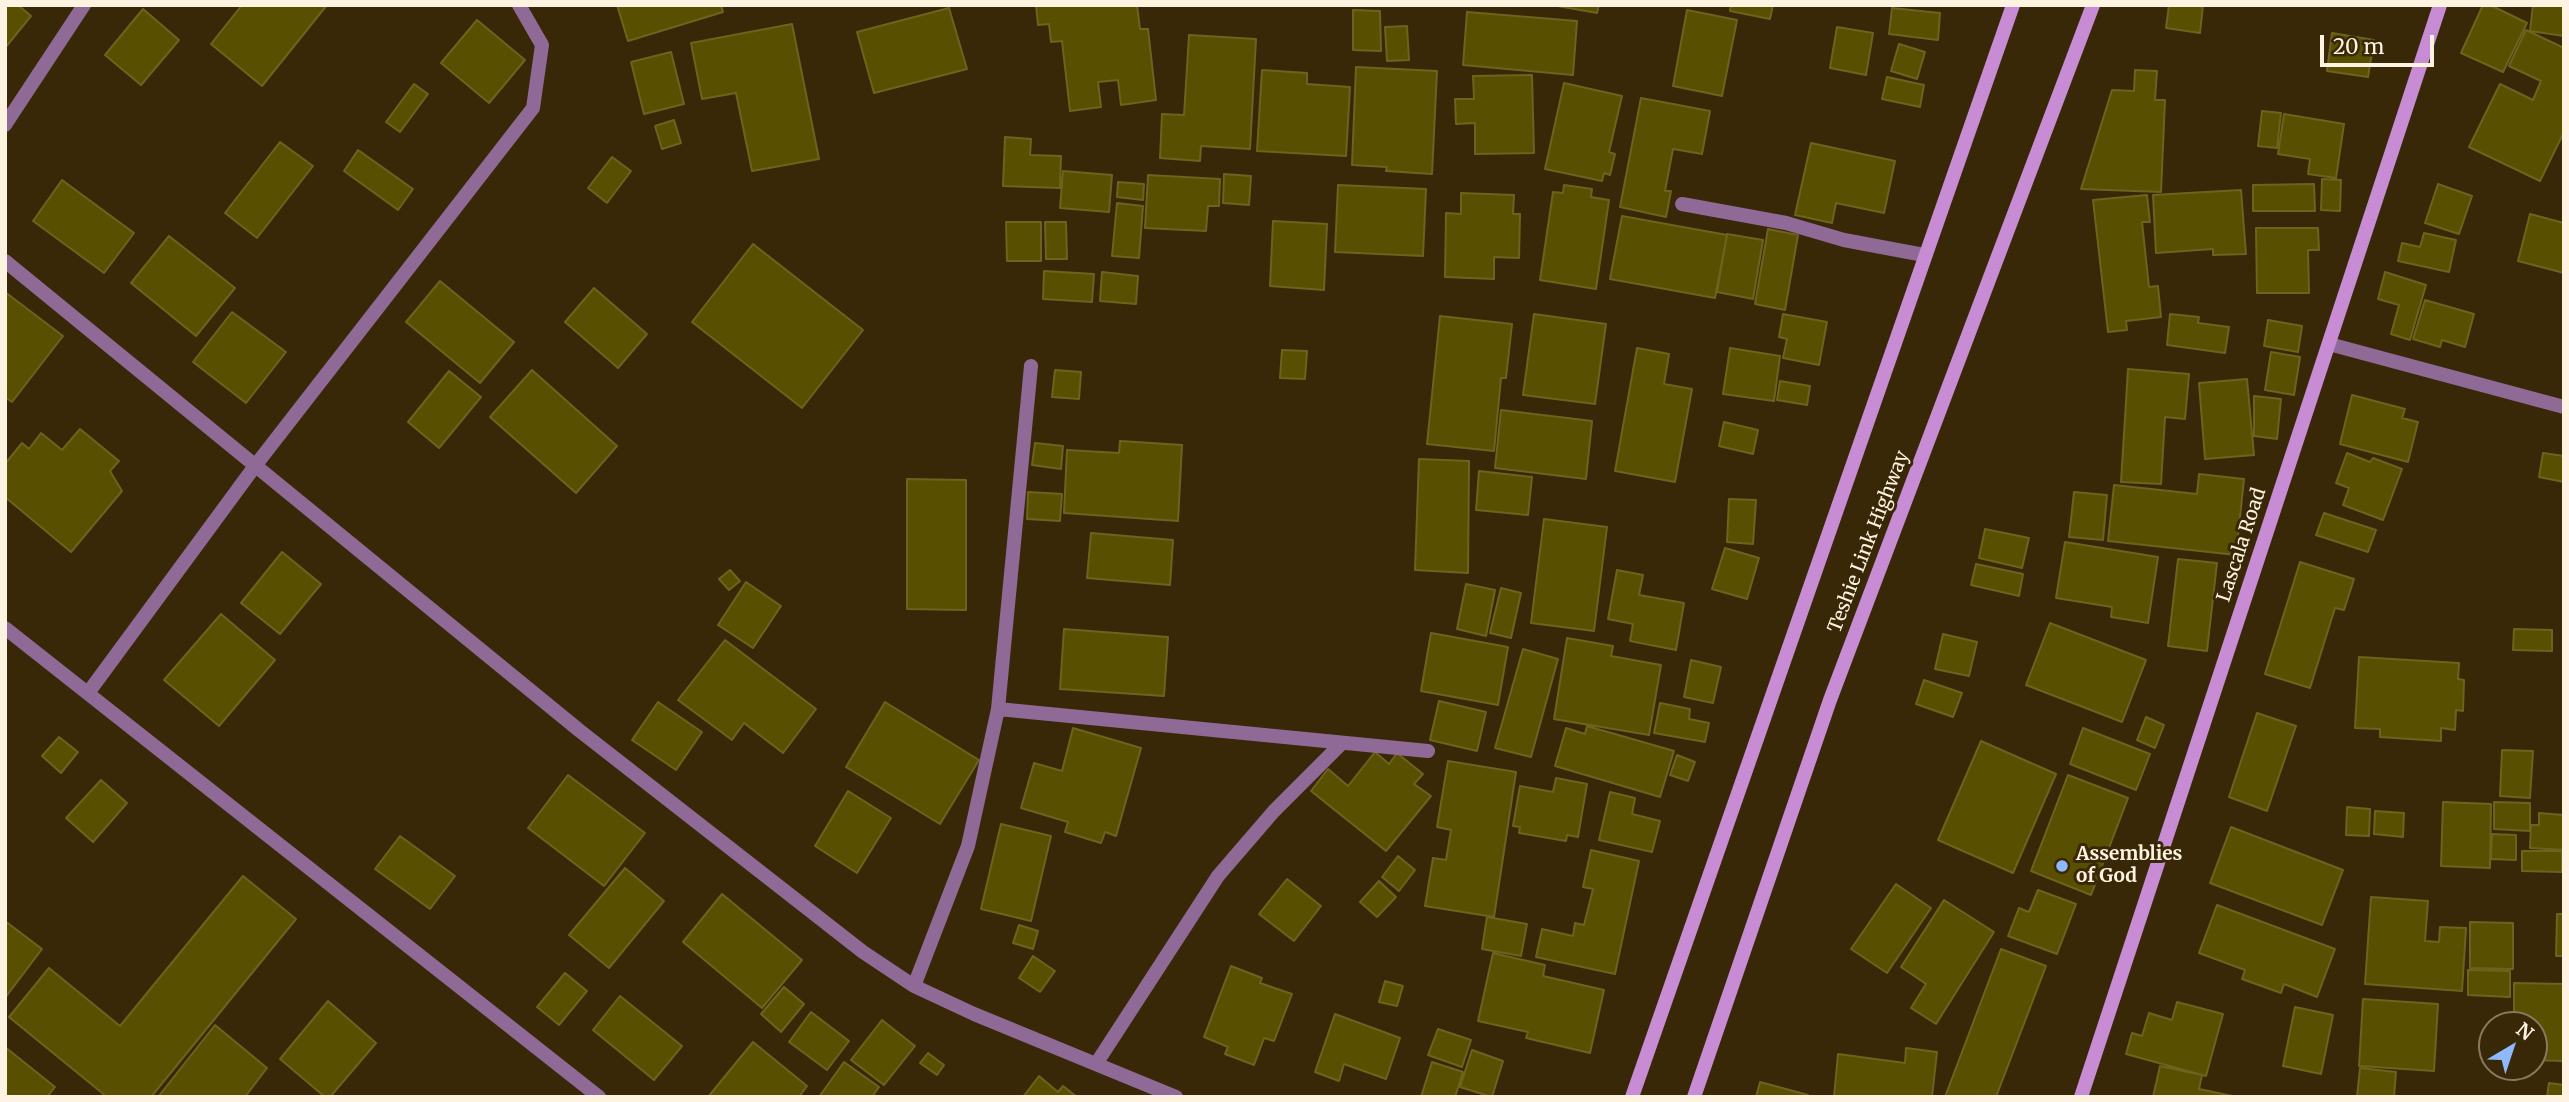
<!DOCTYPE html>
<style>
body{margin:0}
#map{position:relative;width:2569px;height:1102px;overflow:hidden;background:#392807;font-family:Merriweather,serif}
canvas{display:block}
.frame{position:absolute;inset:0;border:7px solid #fef3e1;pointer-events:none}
.north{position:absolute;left:2478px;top:1011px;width:70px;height:70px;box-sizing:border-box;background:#392807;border:2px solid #88795e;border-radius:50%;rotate:39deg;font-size:19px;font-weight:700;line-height:28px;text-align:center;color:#fef3e1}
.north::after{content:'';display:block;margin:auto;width:24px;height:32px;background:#90b8fd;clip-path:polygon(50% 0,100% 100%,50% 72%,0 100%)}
.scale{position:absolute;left:2320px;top:35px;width:114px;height:32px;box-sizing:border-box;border:4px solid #fef3e1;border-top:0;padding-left:9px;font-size:21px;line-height:24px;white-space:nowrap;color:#fef3e1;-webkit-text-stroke:5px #392807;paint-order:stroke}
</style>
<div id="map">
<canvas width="2569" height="1102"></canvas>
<div class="frame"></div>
<div class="north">N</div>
<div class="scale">20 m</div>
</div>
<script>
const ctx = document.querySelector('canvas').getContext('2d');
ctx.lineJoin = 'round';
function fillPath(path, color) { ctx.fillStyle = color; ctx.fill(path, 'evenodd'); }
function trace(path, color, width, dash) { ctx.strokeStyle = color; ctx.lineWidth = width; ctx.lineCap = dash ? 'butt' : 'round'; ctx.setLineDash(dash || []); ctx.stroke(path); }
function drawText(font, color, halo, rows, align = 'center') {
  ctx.font = font + ' Merriweather,serif'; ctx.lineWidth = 6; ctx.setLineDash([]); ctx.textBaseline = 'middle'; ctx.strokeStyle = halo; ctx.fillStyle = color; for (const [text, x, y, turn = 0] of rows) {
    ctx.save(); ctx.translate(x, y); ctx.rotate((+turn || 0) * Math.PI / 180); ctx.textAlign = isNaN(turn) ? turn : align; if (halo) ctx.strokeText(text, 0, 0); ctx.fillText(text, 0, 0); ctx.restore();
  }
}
const building = new Path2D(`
 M5,5h13l13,11 -26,32z
 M242,5h85l-65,81 -51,-42z
 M617,5h104l2,7 -95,29z
 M1036,5h101l3,24h8l8,71 -35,5 -3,-25 -20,2 3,25 -31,4 -8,-70 -11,1 -2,-18 -11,1z
 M1552,5h47l-2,8z
 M1731,5h42l-3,14 -40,-8z
 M2169,5h34l-3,28 -34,-5z
 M2483,5h7l37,18 -24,49 -42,-19z
 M2533,5h31v31l-34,-5z
 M949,8l18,61 -93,24 -17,-61z
 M1892,8l48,5 -2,27 -49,-6z
 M143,9l36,31 -38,45 -36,-30z
 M1353,10l27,1 1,40 -28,-1z
 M1687,10l50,10 -15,76 -49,-10z
 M1467,12l110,9 -4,54 -110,-10z
 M477,20l48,40 -36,43 -48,-40z
 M792,24l27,135 -67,12 -16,-78 -34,6 -11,-56z
 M1407,26l2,34 -22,1 -2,-34z
 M1837,27l36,6 -7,42 -36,-7z
 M2526,30l38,18v84l-24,49 -71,-34 31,-63 33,16 8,-19 -32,-15z
 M2332,33l42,7 -6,37 -41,-6z
 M1189,35l67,4 -6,110 -49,-3 -1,15 -40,-3 2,-44 22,1z
 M1899,44l26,8 -8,27 -26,-8z
 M671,52l13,52 -40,10 -13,-52z
 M1356,67l81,4 -5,103 -46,-3 1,-4 -35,-2z
 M1262,70l45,3v11l43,3 -4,69 -89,-5z
 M2135,70l22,1 -2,29h10l-4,92 -80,-3 31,-99 22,1z
 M1532,75l2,78 -59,1v-31l-19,1 -1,-25h19l-1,-23z
 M1887,77l37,8 -4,22 -38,-8z
 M1564,83l58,13 -13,56 6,2 -5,21 -6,-2 -2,8 -57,-12z
 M414,84l14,10 -28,38 -14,-10z
 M1641,98l69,13 -8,43 -29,-5 -8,42h6l-5,26 -46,-10z
 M2262,111l19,2 -4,35 -19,-2z
 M2284,114l60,10 -8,54 -28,-4 2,-15 -32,-5z
 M674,120l7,23 -19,6 -7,-23z
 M1005,137l26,2 -1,16 31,1 -1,32 -57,-2z
 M280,142l33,24 -56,72 -32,-25z
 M1811,143l84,18 -11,52 -48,-10 -4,20 -37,-8z
 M358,150l55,39 -15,21 -54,-39z
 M612,157l19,14 -24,32 -19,-15z
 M1063,171l49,4 -3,37 -49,-4z
 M1224,174l27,2 -2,29 -26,-2z
 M1148,175l72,4 -1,27h-11l-2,25 -61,-3z
 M2322,179l19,1 -1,31 -19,-1z
 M62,180l72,53 -30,40 -71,-52z
 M1118,182l26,2 -1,16 -26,-3z
 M2314,184l1,27h-62v-26z
 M2438,184l34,12 -13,38 -34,-11z
 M1338,185l88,4 -3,67 -88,-4z
 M1564,185l28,4 -1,8 18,3 -13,89 -56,-9 13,-88 10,1z
 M2241,190l5,64 -33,1v-6l-57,4 -3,-58z
 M1461,193l53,2 -1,19h7l-1,44 -25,-1v22l-49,-2 1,-64 15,1z
 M2147,195l3,27h-8l7,65 9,-1 3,31 -35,4 1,9 -19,2 -15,-132z
 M1117,203l26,3 -4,52 -27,-2z
 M2530,214l34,9v50l-46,-12z
 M1622,216l105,19 -12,63 -105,-19z
 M1273,221l54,3 -3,66 -54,-4z
 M1006,222h35v39h-34z
 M1045,222h21l1,37h-21z
 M2256,228h62l1,22h-11l1,43h-52z
 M1768,229l30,6 -13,75 -30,-6z
 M2424,233l32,7 -7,32 -51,-11 4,-18 18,4z
 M1727,234l36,6 -10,59 -36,-7z
 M169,236l66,52 -39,48 -65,-53z
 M753,244l110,86 -61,78 -110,-86z
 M1044,271l50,3 -2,28 -49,-3z
 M1102,272l36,4 -2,28 -36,-3z
 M2385,272l41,13 -16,55 -19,-6 8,-29 -21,-6z
 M440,281l74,61 -34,41 -74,-61z
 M594,288l53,46 -29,34 -53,-46z
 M5,292l58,44 -51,66 -7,-5z
 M2425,300l49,14 -9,33 -23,-7 -2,7 -27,-8z
 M232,312l54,40 -40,51 -53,-41z
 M1534,314l72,10 -11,80 -72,-9z
 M1783,314l44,8 -8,43 -36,-7 4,-19 -8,-2z
 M2170,314l29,3 -1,6 31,4 -4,26 -58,-8z
 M1440,316l72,8 -6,54h-5l-7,73 -67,-7z
 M2268,320l34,6 -4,26 -34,-6z
 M1637,348l32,6 -5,30 28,5 -17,93 -60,-11z
 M1730,348l50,8 -6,45 -51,-7z
 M1282,350l25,1 -2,28 -25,-1z
 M2271,352l29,5 -6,38 -29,-5z
 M2128,369l61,5 -4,45 -20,-2 -4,67 -40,-2z
 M532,370l85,76 -41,47 -86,-76z
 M1055,370l26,2 -2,27 -27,-2z
 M449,371l32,26 -42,51 -31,-26z
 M2247,379l7,76 -49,4 -6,-76z
 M1780,381l30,5 -3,19 -30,-5z
 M2352,395l53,14 -3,9 16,4 -10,40 -68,-18z
 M2254,396l27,3 -4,40 -23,-3z
 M1501,410l91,11 -6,58 -91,-11z
 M1724,422l34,8 -5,24 -34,-8z
 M80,429l39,32 -9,10 12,20 -51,61 -66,-55v-33l17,-21 7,6 12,-16 21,17z
 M1120,441l62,4 -4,76 -114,-8 3,-63 52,3z
 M1035,443l28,3 -2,23 -29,-4z
 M2347,453l23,9 3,-4 29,11 -19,51 -40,-15 6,-17 -13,-5z
 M2543,453l21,3v26l-25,-5z
 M1419,459l50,2 -1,112 -53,-3z
 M1479,471l53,6 -4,38 -52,-5z
 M2199,474l45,5 -8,76 -128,-14 6,-56 83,9z
 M907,479l59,1v130l-59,-1z
 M1028,492l34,2 -2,27 -33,-2z
 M2074,492l33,3 -4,45 -34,-3z
 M1729,499l27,1 -3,44 -26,-2z
 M2324,513l52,17 -8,22 -52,-17z
 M1544,519l63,8 -13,104 -63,-8z
 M1985,529l44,9 -7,30 -43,-10z
 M1091,533l82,7 -3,45 -83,-7z
 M2065,542l93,15 -10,66 -37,-6 1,-10 -56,-9z
 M1725,548l34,10 -12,41 -35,-10z
 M282,552l39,32 -41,50 -39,-31z
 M2178,559l39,4 -10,88 -39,-5z
 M2300,562l54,17 -10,31 -9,-2 -25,80 -45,-14z
 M1976,564l47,10 -4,22 -48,-11z
 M730,570l10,11 -11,9 -10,-11z
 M1617,570l26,5 -4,20 45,8 -8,47 -46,-9 3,-17 -25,-5z
 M746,582l35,24 -28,42 -35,-23z
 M1466,584l29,6 -9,46 -29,-7z
 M1501,588l20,5 -10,45 -21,-5z
 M221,614l54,46 -56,66 -55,-46z
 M2050,623l96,37 -24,62 -96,-37z
 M1064,629l104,8 -4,59 -104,-7z
 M2514,629l38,1v21l-39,-1z
 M1431,633l77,14 -10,58 -77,-14z
 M1943,634l34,8 -8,34 -34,-7z
 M1567,638l46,8 -2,10 50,9 -12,70 -95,-16z
 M725,640l91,69 -33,44 -39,-30 -12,17 -54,-40z
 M1523,649l35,10 -27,98 -36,-9z
 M2359,657l100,6 -1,16 6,1 -1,31 -7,-1 -1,20 -14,-2v13l-61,-4v-8l-25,-1z
 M1691,660l30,7 -8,36 -29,-6z
 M1924,680l38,13 -9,24 -37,-13z
 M1439,701l47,11 -9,39 -47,-11z
 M658,702l44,30 -26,38 -44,-30z
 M885,702l94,58 -39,64 -94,-57z
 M1660,703l30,6 -1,10 20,4 -4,19 -51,-9z
 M2257,713l39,13 -29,85 -38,-14z
 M2146,717l18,8 -9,23 -18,-8z
 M1587,726l87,25 -14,46 -105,-31 11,-38 19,6z
 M1073,728l68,20 -25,88 -11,-4 -4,11 -36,-11 3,-10 -47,-14 13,-45 28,8z
 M2083,728l67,26 -14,36 -66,-26z
 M59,737l19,15 -17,21 -19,-17z
 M1981,741l75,33 -43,99 -75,-33z
 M2502,750l31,1 -3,47 -30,-2z
 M1375,752l14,12 8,-11 26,21 -9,10 17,12 -45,55 -75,-60 17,-22 20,17z
 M1677,755l18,7 -7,19 -18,-6z
 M1448,761l68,11 -22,145 -69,-11 8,-48 13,2 5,-30 -14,-3z
 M568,775l77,58 -41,53 -76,-58z
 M2068,775l60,23 -37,97 -60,-24z
 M1556,778l31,6 -9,53 -11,-2 -1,6 -47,-8 1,-6 -7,-1 7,-40 33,6z
 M101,780l26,23 -34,39 -27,-24z
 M848,791l43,27 -34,55 -42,-27z
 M1610,792l25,6 -3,16 28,7 -8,31 -53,-12z
 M2443,802l48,2 -1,64 -49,-2z
 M2494,802l36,1v28l-36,-2z
 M2347,807l23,2 -1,27 -23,-1z
 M2375,811l29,2 -1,24 -29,-3z
 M2539,813l25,2v35l-34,-2 1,-23h8z
 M1001,824l50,12 -20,85 -50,-12z
 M2231,827l112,43 -21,55 -112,-42z
 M2492,834l24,1v25l-25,-1z
 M400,836l55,40 -25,33 -55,-40z
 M1591,850l48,11 -24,113 -79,-17 6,-28 31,7 2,-13 9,2 9,-36 -10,-2z
 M2522,851h40v21l-40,-1z
 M1398,856l17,14 -16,21 -17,-14z
 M625,868l39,33 -55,67 -40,-33z
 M243,876l53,43 -145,178h-44l-98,-80 40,-49 71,58z
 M1287,879l34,27 -27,35 -35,-27z
 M1379,881l17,16 -19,20 -17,-15z
 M1896,884l35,24 -44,65 -36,-24z
 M2038,890l38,14 -19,50 -49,-18 11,-28 10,4z
 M722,894l80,66 -40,48 -79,-66z
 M2371,897l57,4 -3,40 14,1 1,-15 26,1 -4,63 -97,-7z
 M1944,900l50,32 -58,92 -25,-16 15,-24 -25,-17z
 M2217,905l118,44 -18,48 -33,-13 -3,9 -39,-14 3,-9 -46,-17z
 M2557,914h7v42h-8z
 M1487,917l40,7 -6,32 -39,-7z
 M5,921l37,28 -37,49z
 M2470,922l43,1v46l-43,-1z
 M1019,925l19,6 -5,18 -20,-6z
 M2001,949l45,17 -50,131h-51z
 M1493,953l52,12 -2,11 61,14 -14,63 -64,-15 2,-6 -50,-11z
 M1033,956l22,15 -15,21 -21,-14z
 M1231,966l31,12 -2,5 32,11 -18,47 -10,-3 -10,27 -29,-11 3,-7 -24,-10z
 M2468,970l42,1v26l-42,-2z
 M565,973l22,18 -28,34 -22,-18z
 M1385,981l18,5 -6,20 -18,-4z
 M2514,983l50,1v91l-1,-14 -29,-1v-35h-20z
 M784,987l20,17 -23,28 -20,-18z
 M620,996l62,50 -28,34 -61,-50z
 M2363,999l75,5 -4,67 -75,-5z
 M328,1001l48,42 -46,54h-5l-45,-38z
 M2177,1002l46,12 -17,62 -80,-22 6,-21 10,3 7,-23 23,7z
 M2295,1007l38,8 -12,59 -38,-8z
 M811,1012l38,29 -22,29 -38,-28z
 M1335,1014l65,24 -14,41 -42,-15 -5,17 -24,-9z
 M882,1020l33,26 -31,39 -33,-25z
 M215,1025l52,43 -22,29h-87z
 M1438,1029l33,11 -9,27 -34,-12z
 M753,1042l54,44 -8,11h-91z
 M5,1047l50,40 -8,10h-42z
 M1906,1048l31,4 -5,45h-98l4,-43 67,9z
 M1472,1050l31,11 -11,36 -32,-10z
 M928,1053l16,12 -7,10 -17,-12z
 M844,1062l35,25 -7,10h-53z
 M1432,1062l31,10 -8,25h-34z
 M2160,1066l42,9 -3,14 38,8h-84z
 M2360,1068l36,4 -2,25h-37z
 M1039,1076l19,16 5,-6 14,11h-54z
 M1760,1082l48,13v2h-52z
 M2549,1083l15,2v12h-17z`);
fillPath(building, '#594f00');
trace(building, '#6d631e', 2);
trace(new Path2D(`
 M1682,204l104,19 58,17 80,15`), '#8f6a96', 14);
trace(new Path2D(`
 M5,125l79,-120
 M5,261l575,470 283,221 51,34 60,28 202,83
 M2329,344l235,63
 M5,628l594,469
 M88,693l167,-227 278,-358 9,-63 -23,-40
 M998,709l430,42
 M914,986l54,-140 30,-137 33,-343
 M1096,1064l122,-188 56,-65 67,-67`), '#8f6a96', 14);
trace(new Path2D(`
 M1632,1097l381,-1092
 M1694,1097l136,-397 263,-695
 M2081,1097l359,-1092`), '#c88cd4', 14);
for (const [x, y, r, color] of [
 [2062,866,7,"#90b8fd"]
]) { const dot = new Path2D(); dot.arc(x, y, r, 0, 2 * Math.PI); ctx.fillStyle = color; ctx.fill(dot); trace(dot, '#392807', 2.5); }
drawText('19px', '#fef3e1', '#392807', [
 ["Teshie Link Highway",1869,542,-69],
 ["Lascala Road",2242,545,-72]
]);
drawText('bold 19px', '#fef3e1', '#392807', [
 ["Assemblies",2076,855],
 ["of God",2076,877]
], 'left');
</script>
